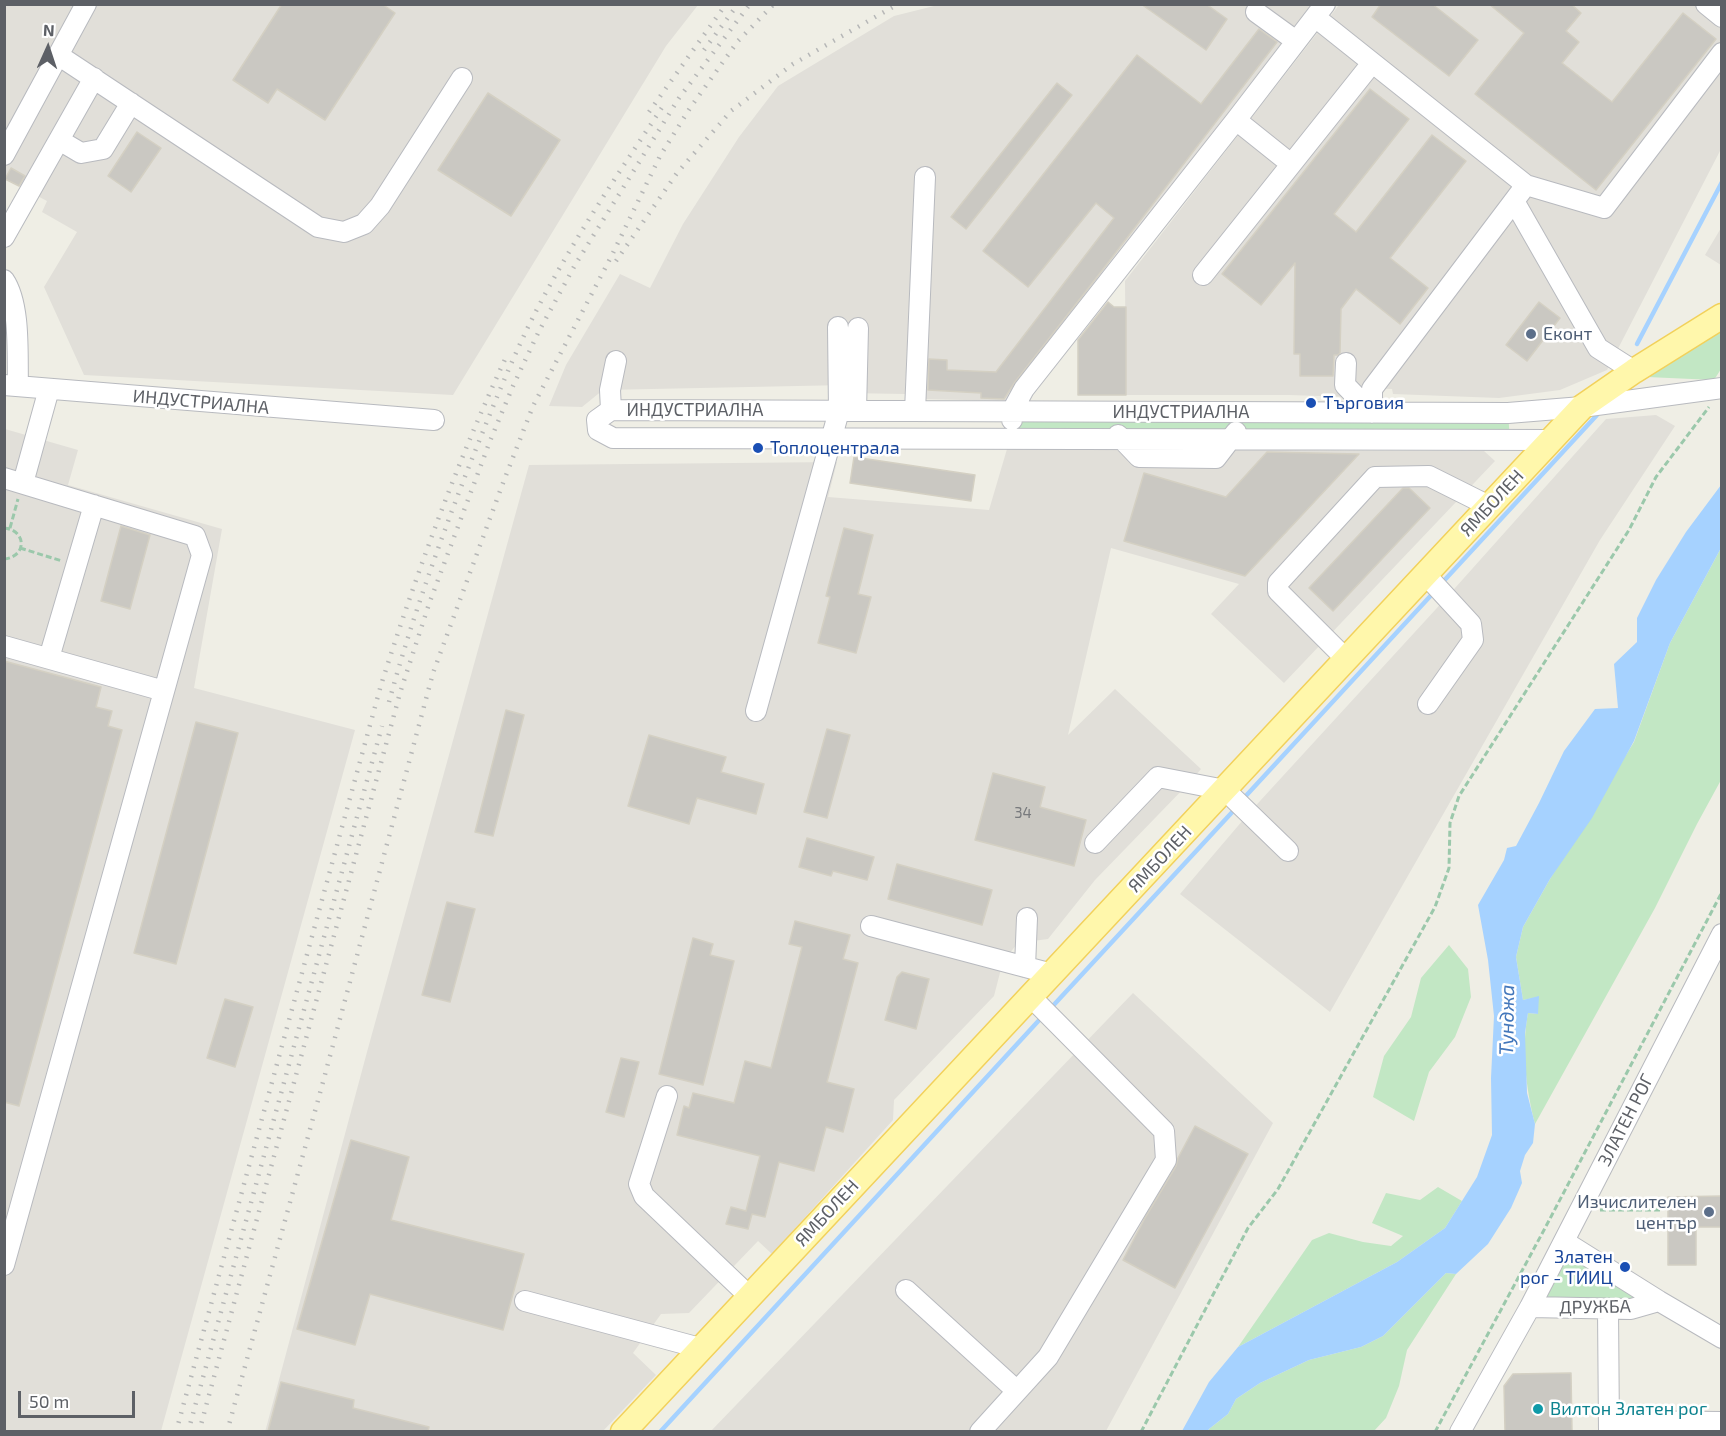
<!DOCTYPE html>
<meta charset="utf-8">
<style>
body{margin:0}
#map{position:relative;width:1726px;height:1436px;overflow:hidden;background:#efeee5;font-family:"Exo 2",sans-serif}
canvas{display:block}
.frame{position:absolute;inset:0;border:6px solid #5d6066;pointer-events:none}
.north{position:absolute;left:18px;top:18px;width:60px;height:60px;-webkit-text-stroke:4px #fff;paint-order:stroke;rotate:3deg;font-size:16px;font-weight:700;line-height:24px;text-align:center;color:#5d6066}
.north::after{content:'';display:block;margin:auto;width:21px;height:27px;background:#5d6066;clip-path:polygon(50% 0,100% 100%,50% 72%,0 100%)}
.scale{position:absolute;left:18px;top:1391px;width:117px;height:27px;box-sizing:border-box;border:3px solid #5d6066;border-top:0;padding-left:8px;font-size:18px;line-height:21px;white-space:nowrap;color:#5d6066;-webkit-text-stroke:4px #fff;paint-order:stroke}
</style>
<div id="map">
<canvas width="1726" height="1436"></canvas>
<div class="frame"></div>
<div class="north">N</div>
<div class="scale">50 m</div>
</div>
<script>
const ctx = document.querySelector('canvas').getContext('2d');
ctx.lineJoin = 'round';
function fillPath(path, color) { ctx.fillStyle = color; ctx.fill(path, 'evenodd'); }
function trace(path, color, width, dash) { ctx.strokeStyle = color; ctx.lineWidth = width; ctx.lineCap = dash ? 'butt' : 'round'; ctx.setLineDash(dash || []); ctx.stroke(path); }
function drawText(font, color, halo, rows, align = 'center') {
  ctx.font = font + ' "Exo 2",sans-serif'; ctx.lineWidth = 5; ctx.setLineDash([]); ctx.textBaseline = 'middle'; ctx.strokeStyle = halo; ctx.fillStyle = color; for (const [text, x, y, turn = 0] of rows) {
    ctx.save(); ctx.translate(x, y); ctx.rotate((+turn || 0) * Math.PI / 180); ctx.textAlign = isNaN(turn) ? turn : align; if (halo) ctx.strokeText(text, 0, 0); ctx.fillText(text, 0, 0); ctx.restore();
  }
}
fillPath(new Path2D(`
 M942,4l369,1 -304,396 -85,-2 7,-158h-17l-7,153 -58,-1 -1,-8 -243,5 -21,17 -33,-1 17,-41 54,-91 30,14 33,-64 56,-87 39,-51 116,-70z
 M4,5h694l-32,41 -213,349 -369,-20 -40,-88 33,-55 -35,-20 5,-11 -42,-22z
 M1339,5h382v144l-114,221 -47,20 -61,8 -106,-4 -1,-5 -34,-1 -7,9 -62,-2h-163l-1,-114z
 M1721,228v37l-16,-10z
 M1656,415l19,11 -75,114 -270,472 -150,-118 69,-81 198,-216 159,-178z
 M5,429l73,21 -10,35 154,44 -28,159 161,42 -194,701 -156,1z
 M1125,448l241,3h118l11,10 -211,222 -73,-69 28,-30 -128,-36 -43,187 47,-46 86,80 -12,14 -94,97 -47,59 -30,4 -15,18 -9,35 -100,104 -1,20 -121,134 -14,-13 -69,72 -28,1 -28,39 23,22 -53,56 -338,1 102,-380 162,-587 308,-3 -9,35 161,13 18,-61z
 M1133,993l140,130 -167,308 -396,1z`), '#e1dfd9');
fillPath(new Path2D(`
 M1721,329v40l-7,11 -67,-3z
 M1012,411l496,2 2,27 -498,-1z
 M1721,548v232l-24,44 -42,84 -120,216c-9,-36 -14,-74 -7,-111l10,1v-17l-15,3 -7,-43 7,-30 27,-48 84,-137 36,-99z
 M1449,945l19,24 3,28 -16,40 -26,35 -15,49 -41,-24 11,-41 27,-39 10,-39z
 M1438,1187l24,14 -17,27 -48,34 -159,85 74,-107 17,-7 34,9 28,4 12,-10 -31,-13 14,-30 34,7z
 M1565,1242l94,59 -129,6z
 M1446,1273l10,1 -49,76 -8,36 -13,32 -12,13 -166,1 1,-3 19,-15 8,-15 24,-16 49,-23 52,-13 22,-11z`), '#c2e7c4');
fillPath(new Path2D(`
 M1721,485v63l-51,95 -36,98 -42,77 -42,61 -27,48 -7,30 7,43 16,-4 -1,18 -10,-1 -3,20 2,60 8,31 -2,19 -8,12 -5,16 2,12 -11,25 -23,36 -32,30 -10,-1 -63,63 -22,11 -52,13 -49,23 -24,16 -8,15 -19,15 -1,2h-26l27,-49 29,-35 159,-85 48,-34 32,-51 15,-42 -1,-57 3,-62 -6,-56 -10,-55 26,-45 3,-12 9,-2 23,-43 25,-52 31,-42 23,-1 -4,-44 23,-22v-24l19,-38 30,-48z`), '#a6d2ff');
trace(new Path2D(`
 M1637,344l85,-162
 M1440,585l157,-170
 M1243,799l192,-208
 M1050,1009l186,-201
 M660,1432l382,-415`), '#a6d2ff', 4.5);
const building = new Path2D(`
 M282,4h100l13,9 -70,107 -48,-31 -9,14 -35,-23z
 M1141,4h65l21,15 -21,31z
 M1381,4h51l46,36 -29,36 -77,-59z
 M1489,4h82l10,9 -15,18 13,11 -17,21 50,39 71,-89 33,26 -120,151 -121,-96 49,-61z
 M1259,29l18,13 -180,235 -82,105 -11,17 -23,-1v-5l-53,-3 1,-31 18,1v10l49,2 118,-154 -18,-15 -68,84 -45,-36 154,-196 64,49z
 M1057,83l15,12 -106,134 -15,-12z
 M1370,89l39,30 -75,95 22,18 76,-97 34,26 -76,97 38,30 -28,36 -44,-35 -15,20 -1,44 -2,2h-4l-1,21h-33v-22h-6l1,-91 -34,42 -39,-31z
 M488,93l72,47 -49,76 -73,-46z
 M137,132l24,16 -30,44 -23,-16z
 M11,168l14,8 -6,10 -14,-7z
 M1108,302l6,5h12v88h-48v-55z
 M1539,302l21,16 -33,43 -21,-16z
 M1267,452l92,2 -114,122 -121,-35 20,-68 82,24z
 M854,457l121,18 -4,26 -121,-18z
 M1403,488h6l21,20 -97,103 -24,-23z
 M121,526l29,9 -20,74 -29,-8z
 M844,528l29,7 -15,59 13,3 -15,56 -38,-10 12,-46 -4,-1z
 M4,661l97,26 -5,20 16,4 -4,15 14,4 -103,376 -15,-4z
 M506,710l18,5 -31,121 -18,-4z
 M196,722l42,11 -62,231 -42,-11z
 M827,729l23,6 -23,83 -23,-6z
 M649,735l77,22 -5,15 43,12 -8,30 -59,-16 -8,26 -61,-18z
 M993,773l52,14 -5,20 46,13 -12,46 -99,-26z
 M807,838l67,19 -7,23 -34,-9 -2,5 -32,-9z
 M897,864l95,26 -10,35 -94,-26z
 M447,902l28,7 -25,93 -28,-7z
 M795,921l55,14 -7,24 15,4 -31,119 27,7 -11,43 -17,-5 -12,44 -35,-9 -14,55 -13,-3 -4,15 -22,-5 5,-17 15,4 14,-55 -83,-21 7,-29 5,2 4,-15 41,10 11,-42 26,7 31,-121 -13,-3z
 M693,938l20,6 -3,11 24,6 -31,124 -44,-11z
 M902,972l27,7 -13,50 -31,-9 12,-43z
 M225,999l28,8 -18,60 -28,-9z
 M621,1058l18,4 -15,55 -18,-5z
 M1195,1126l53,28 -73,134 -52,-28 22,-42 31,-52 2,-8z
 M351,1140l58,17 -18,63 133,34 -21,76 -133,-36 -15,51 -58,-16z
 M1722,1196v31h-26v38h-28v-68z
 M1571,1373l1,58h-67l-1,-45 9,-12z
 M281,1382l73,18 -1,8 76,19 -1,4h-160z`);
fillPath(building, '#cac8c2');
trace(building, '#d4d0c3', 1.5);
const minor = new Path2D(`
 M1706,4l16,13
 M1256,12l40,29
 M1315,17l211,168 78,23 118,-155
 M58,55l260,172 26,5 20,-8 16,-18 82,-128
 M1236,120l55,44
 M59,140l22,13 22,-4 28,-46
 M4,155l82,-151
 M1514,201l84,147 36,23
 M4,237l90,-159
 M1203,275l169,-212
 M4,280c17,25 13,77 14,106
 M1346,363l-1,22 27,28v-24l154,-204
 M4,385l430,35
 M611,410l-1,-20 6,-29
 M856,411l2,-83
 M915,411l10,-234
 M1012,420v-9l12,-22 212,-269 89,-116
 M1118,435l21,22 77,1 20,-26
 M1551,440l-938,-2 -15,-8 -1,-10 14,-10 897,3 74,-6 140,-19
 M4,478l191,58 7,19 -198,710
 M23,483l26,-94
 M1425,574l46,50 2,16 -45,64
 M4,646l160,45
 M49,658l45,-153
 M1346,659l-68,-68v-8l97,-106 54,-1 60,30
 M756,711l83,-300 -1,-84
 M1095,843l63,-66 67,13 63,61
 M871,926l181,48
 M1025,967l2,-49
 M667,1096l-28,88 5,12 105,100
 M1565,1242l94,59 63,37
 M906,1290l111,101
 M525,1301l175,47
 M1530,1307l101,2 28,-8
 M1608,1309l1,123
 M1609,1421l113,1
 M980,1432l68,-75 118,-197 -2,-29 -133,-134
 M1460,1432l70,-125 192,-373`);
const major = new Path2D(`
 M623,1432l959,-1025 52,-36 88,-55`);
trace(minor, '#b8babf', 22);
trace(major, '#f2d15b', 27);
trace(new Path2D(`
 M4,528c23,2 23,29 0,31
 M10,528l8,-29
 M20,548l42,13
 M1600,1210h61
 M1141,1432l107,-204 30,-39 157,-282 14,-39 1,-45 9,-27 170,-266 27,-53 53,-70
 M1435,1432l109,-202 178,-338`), '#9bc8ab', 3, [6, 3]);
trace(minor, '#fff', 20);
trace(major, '#fff7ab', 24);
trace(new Path2D(`
 M704,50l34,-46
 M649,112l77,-108
 M616,261l61,-88 54,-62 62,-47 105,-60
 M389,702c21,-77 48,-153 77,-228 20,-50 40,-102 64,-151 38,-76 86,-146 133,-217
 M176,1432l205,-747c36,-113 76,-223 126,-330
 M188,1432l194,-706
 M199,1432l201,-739 29,-89 61,-163 23,-55 26,-55 36,-66 104,-167 71,-94
 M227,1432l96,-350 110,-409 70,-190 30,-77 79,-151 48,-99 30,-48 48,-67 36,-37`), '#b6b7b7', 4.5, [1.5, 8]);
for (const [x, y, r, color] of [
 [1531,334,6,"#5c6f8a"],
 [1311,403,6,"#1a4fb4"],
 [758,448,6,"#1a4fb4"],
 [1709,1212,6,"#5c6f8a"],
 [1625,1267,6,"#1a4fb4"],
 [1538,1409,6,"#0f9aa8"]
]) { const dot = new Path2D(); dot.arc(x, y, r, 0, 2 * Math.PI); ctx.fillStyle = color; ctx.fill(dot); trace(dot, '#fff', 2); }
drawText('15px', '#787a7d', null, [
 ["34",1023,813]
]);
drawText('18px', '#4e5e75', '#fff', [
 ["Еконт",1543,334],
 ["Изчислителен",1697,1202,"right"],
 ["център",1697,1223,"right"]
], 'left');
drawText('18px', '#5d6066', '#fff', [
 ["ИНДУСТРИАЛНА",201,402,5],
 ["ИНДУСТРИАЛНА",695,410],
 ["ИНДУСТРИАЛНА",1181,412],
 ["ЯМБОЛЕН",1492,503,-47],
 ["ЯМБОЛЕН",1160,859,-47],
 ["ЗЛАТЕН РОГ",1626,1120,-63],
 ["ЯМБОЛЕН",827,1213,-47],
 ["ДРУЖБА",1595,1307,-1]
]);
drawText('18px', '#164399', '#fff', [
 ["Търговия",1323,403],
 ["Топлоцентрала",770,448],
 ["Златен",1613,1257,"right"],
 ["рог - ТИИЦ",1613,1278,"right"]
], 'left');
drawText('18px', '#0d838f', '#fff', [
 ["Вилтон Златен рог",1550,1409]
], 'left');
drawText('italic 20px', '#4377bb', '#fff', [
 ["Тунджа",1507,1020,-89]
]);
</script>
